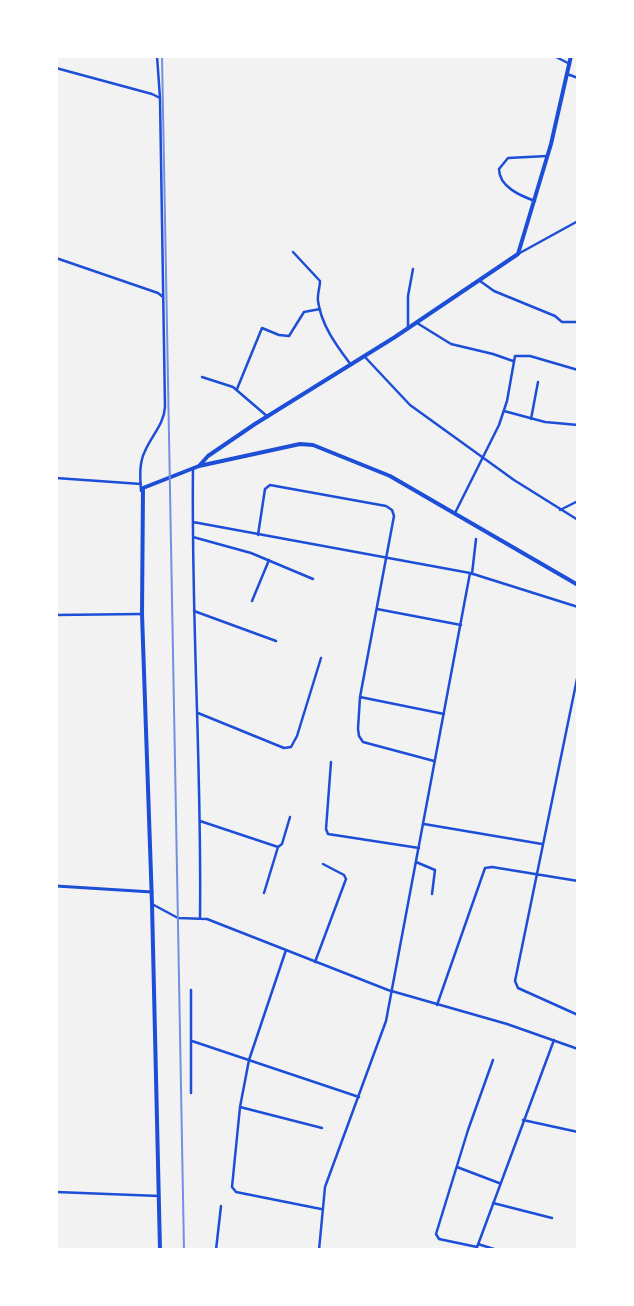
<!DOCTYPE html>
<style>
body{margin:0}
#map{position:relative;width:634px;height:1306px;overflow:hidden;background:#f2f2f2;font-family:Bitter,serif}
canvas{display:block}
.frame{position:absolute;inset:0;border:58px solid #fff;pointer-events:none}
</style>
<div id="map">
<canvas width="634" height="1306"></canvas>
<div class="frame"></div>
</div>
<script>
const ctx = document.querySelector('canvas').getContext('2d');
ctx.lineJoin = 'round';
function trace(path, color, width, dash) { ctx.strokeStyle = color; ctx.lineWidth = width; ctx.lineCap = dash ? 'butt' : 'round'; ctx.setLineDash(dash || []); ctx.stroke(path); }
trace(new Path2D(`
 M554,56l16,8
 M56,68l96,26 8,4
 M567,74l11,4
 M535,201c-14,-5 -36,-14 -36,-32l9,-11 39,-2
 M293,252l27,29c0,7 -3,13 -2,20 3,24 19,45 33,64
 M518,254l60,-33
 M56,258l102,35 5,4
 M480,281l14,10 61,25 7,6h16
 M417,323l34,21 42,10 20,7
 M408,327v-31l5,-27
 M364,356l46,49 104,75 64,40
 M202,377l31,10 35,30
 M237,389l25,-61 17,7 10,1 15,-24 16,-3
 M504,411l41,11 33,3
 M531,419l7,-37
 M193,468c-2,151 9,300 7,450
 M56,478l85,6
 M141,491c-1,-14 -2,-28 4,-40 7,-16 19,-27 20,-44l-5,-309 -3,-42
 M560,510l18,-9
 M455,513l44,-88 8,-24 8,-45h15l48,14
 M193,522l277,51 108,34
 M258,535l7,-46 5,-4 116,21 6,4 2,6 -34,181 -2,32 1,7 4,6 71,19
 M193,537l58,16 62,26
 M472,574l4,-35
 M252,601l17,-41
 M377,609l84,16
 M194,611l82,30
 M56,615l86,-1
 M578,674l-63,307 3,7 60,27
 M360,697l84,17
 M198,713l86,35 7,-1 6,-11 24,-78
 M331,762l-5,67 2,5 91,14
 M200,821l78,26 4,-3 8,-27
 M424,824l118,20
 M416,862l19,8 -3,24
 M264,893l14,-46
 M152,904l26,14 29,1 181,71 119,34 71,25
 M286,950l-37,110 -9,47 -8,80 4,5 85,17
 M315,962l31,-83 -2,-4 -21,-11
 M191,990v103
 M437,1005l48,-137 7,-1 86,14
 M192,1041l167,56
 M240,1107l82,21
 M523,1120l55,12
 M457,1167l42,16
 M56,1192l103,4
 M493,1203l59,15
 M478,1244l19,6
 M477,1247l-38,-8 -3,-5 32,-104 25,-70
 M205,1250h19
 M216,1250l5,-44
 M319,1250l6,-63 61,-166 84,-448
 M476,1250l78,-210`), '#1d4ed8', 2.5);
trace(new Path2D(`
 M56,886l96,6`), '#1d4ed8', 3);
trace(new Path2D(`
 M199,466l9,-10 47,-32 140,-87 123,-83 33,-110 20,-88
 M160,1250l-8,-346 -10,-290 1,-126 56,-22 101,-22 13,1 77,31 188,109`), '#1d4ed8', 4);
trace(new Path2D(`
 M162,56l22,1194`), '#7290e2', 2);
</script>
